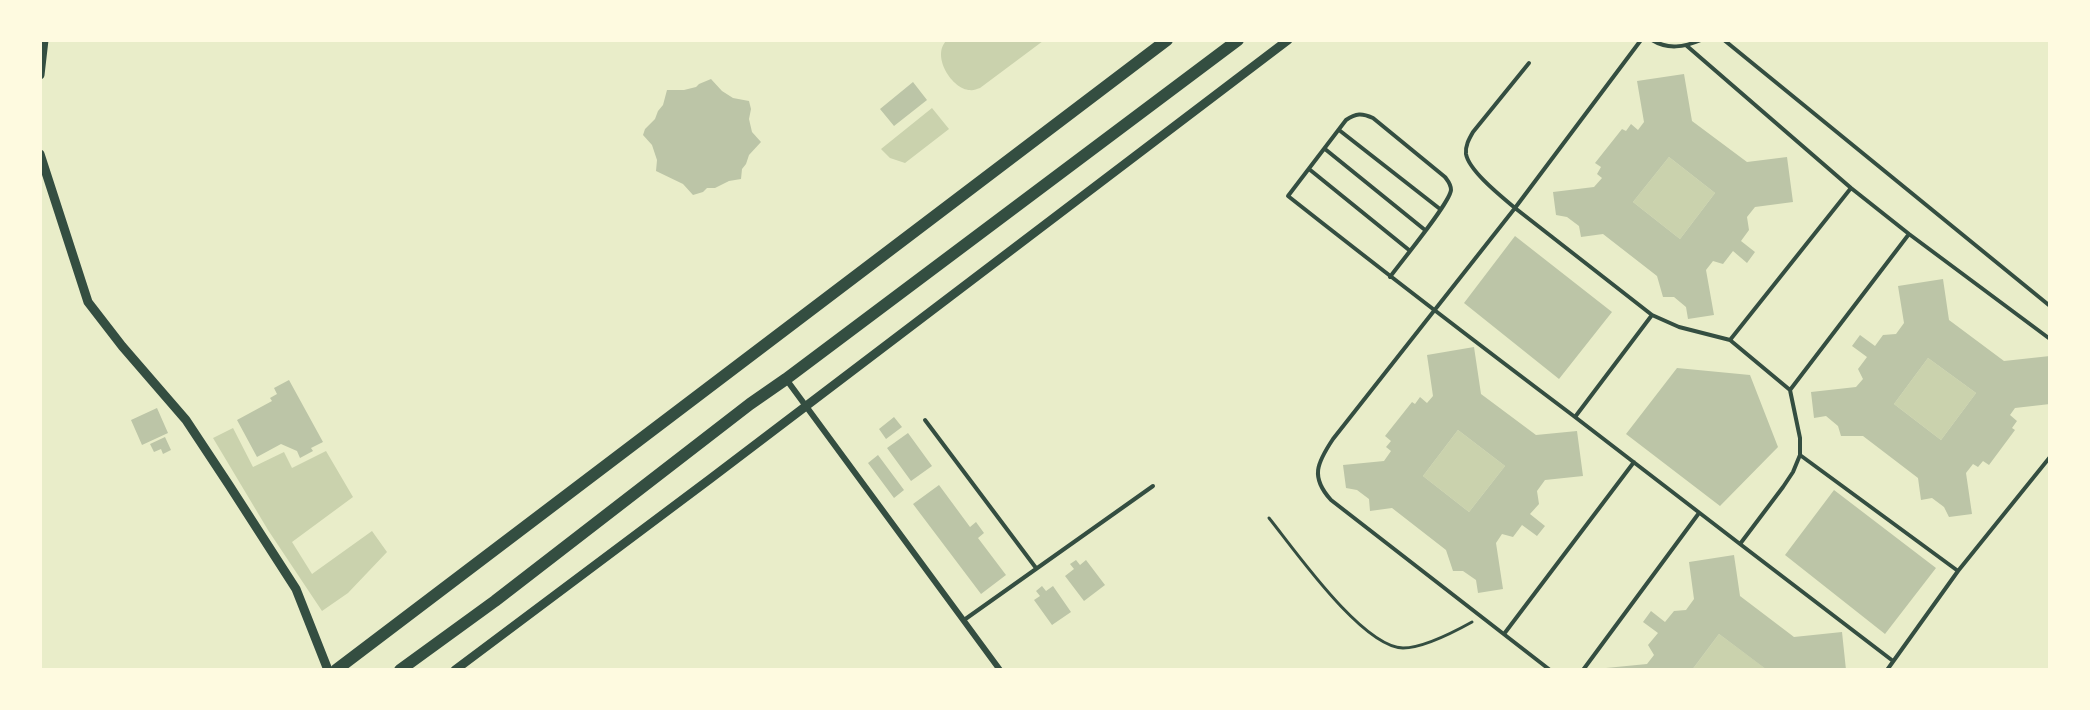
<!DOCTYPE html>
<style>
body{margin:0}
#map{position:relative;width:2090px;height:710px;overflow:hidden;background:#e9edc9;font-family:"Archivo Narrow",sans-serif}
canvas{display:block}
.frame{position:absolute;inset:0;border:42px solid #fefae0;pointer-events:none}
</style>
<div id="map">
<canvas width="2090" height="710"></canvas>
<div class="frame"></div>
</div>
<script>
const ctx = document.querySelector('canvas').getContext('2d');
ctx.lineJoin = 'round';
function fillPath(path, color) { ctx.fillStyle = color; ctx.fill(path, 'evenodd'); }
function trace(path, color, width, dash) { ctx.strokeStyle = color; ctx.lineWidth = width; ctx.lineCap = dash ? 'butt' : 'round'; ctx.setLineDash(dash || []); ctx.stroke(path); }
fillPath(new Path2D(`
 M947,40h96v1l-63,47c-4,1 -7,3 -10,2 -17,0 -40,-34 -23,-50z
 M932,108l17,21 -44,34 -15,-5 -9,-9z
 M1669,157l46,36 -35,46 -47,-37z
 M1928,358l48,35 -35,47 -47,-36z
 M233,428l20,39 31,-15 8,16 34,-17 27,46 -61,45 20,32 60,-43 15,21 -39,41 -26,18 -54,-81 -55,-92z
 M1458,430l47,36 -36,46 -46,-36z
 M1719,634l47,35 -74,1z`), '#cad2ad');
fillPath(new Path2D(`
 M1684,74l8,47 55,41 40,-5 6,45 -38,5 -8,10 2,13 -8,11 14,11 -8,11 -14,-12 -10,13 -10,-3 -7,9 8,45 -26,4 -2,-12 -12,-10h-11l-6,-21 -54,-42 -22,3 -2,-11 -12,-9 -11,-2 -3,-23 41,-5 8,-9 -5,-4 4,-7 -6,-4 27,-34 4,2 5,-7 7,6 6,-8 -7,-41zM1669,157l46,36 -35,46 -47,-37z
 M711,79l11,12 11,7 16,3 2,8 -2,10 3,13 9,10 -12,13 -3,9 -4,5 -1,10 -12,2 -14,7h-8l-4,4 -10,3 -10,-11 -27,-13 1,-11 -5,-15 -9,-10 2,-6 10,-10 3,-8 5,-6 4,-15h17l12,-3 3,-3z
 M913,82l14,18 -33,26 -14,-17z
 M1515,236l97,76 -53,67 -95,-76z
 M1943,279l6,41 55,41 46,-5v48l-35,4 -5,7 7,6 -5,7 3,2 -26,35 -6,-4 -5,6 -5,-3 -7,9 6,41 -23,3 -5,-10 -12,-9 -11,2 -3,-22 -55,-42h-22l-3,-10 -12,-10 -12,2 -3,-26 45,-5 7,-8 -5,-10 9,-12 -15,-11 8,-11 15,11 8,-11 13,-1 8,-11 -6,-37zM1928,358l48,35 -35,47 -47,-36z
 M1474,347l7,47 55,41 41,-4 6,45 -38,4 -8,11 2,13 -9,10 15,12 -8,10 -15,-11 -9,12 -11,-3 -6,9 7,46 -25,4 -2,-13 -13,-9h-10l-7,-21 -54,-42 -22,3 -1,-12 -12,-9 -11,-2 -3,-23 41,-4 7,-10 -5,-4 5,-6 -6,-5 27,-34 3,2 5,-7 7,6 6,-7 -6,-41zM1458,430l47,36 -36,46 -46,-36z
 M1677,368l73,7 28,72 -58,59 -94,-72z
 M289,380l34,62 -12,6 2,3 -13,7 -3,-7 -16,-7 -24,13 -20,-37 35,-19 -2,-3 7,-4 -3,-6z
 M157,408l11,25 -26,12 -11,-25z
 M894,417l8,10 -16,12 -7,-10z
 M908,433l24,33 -21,15 -24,-33z
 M165,437l6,13 -8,4 -2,-5 -7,3 -4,-8z
 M878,455l26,35 -10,8 -26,-35z
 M939,485l31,42 6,-5 8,11 -6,5 28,37 -25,19 -68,-90z
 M1834,490l102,78 -51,66 -100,-79z
 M1734,555l6,41 54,41 48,-5 4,38h-79l-48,-36 -27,36h-86v-2l41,-4 7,-9 -6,-10 10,-12 -15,-11 8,-11 14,11 9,-11 12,-1 8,-11 -5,-37z
 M1076,560l4,5 6,-5 19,25 -21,16 -19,-25 9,-7 -4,-5z
 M1042,586l4,5 7,-5 18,26 -19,13 -18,-25 6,-4 -4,-5z`), '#bcc5a7');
trace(new Path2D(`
 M1269,518c25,31 93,129 134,130 21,0 51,-16 69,-26`), '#344e41', 3);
trace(new Path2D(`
 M1652,40c16,10 32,7 49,0
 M1724,40l326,266
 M1687,46l164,142 58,46 141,105
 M1529,63l-56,69c-4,7 -8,14 -7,22 3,17 36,43 49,54l137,107 27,12 51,13 60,50 10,48v17l-7,17 -10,15 -43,57 -165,-127 77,-102
 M1339,130l101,79
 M1325,149l100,81
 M1309,169l100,81
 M1390,277c10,-14 60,-74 61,-87 0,-6 -3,-9 -6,-13l-72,-59c-11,-5 -17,-5 -27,2l-58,76c95,75 190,148 287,221
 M1730,340l121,-152
 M1790,390l119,-156
 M925,420l111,148
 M1800,455l158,116
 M1740,544l153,117
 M964,620l189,-134
 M1504,634l130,-172
 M1550,670l-219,-170c-21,-23 -14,-37 2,-61l182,-231 126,-168
 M1583,670l116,-157
 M1887,670l71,-99 92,-114`), '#344e41', 4);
trace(new Path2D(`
 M786,379l214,291`), '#344e41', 6);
trace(new Path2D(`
 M40,75l4,-35
 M40,154l48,148 34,44 64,74 43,65 67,104 32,81
 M455,670l255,-191 578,-439`), '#344e41', 9);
trace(new Path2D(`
 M336,670l831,-630
 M400,670l95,-69 255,-197 36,-25 452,-339`), '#344e41', 12);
</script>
